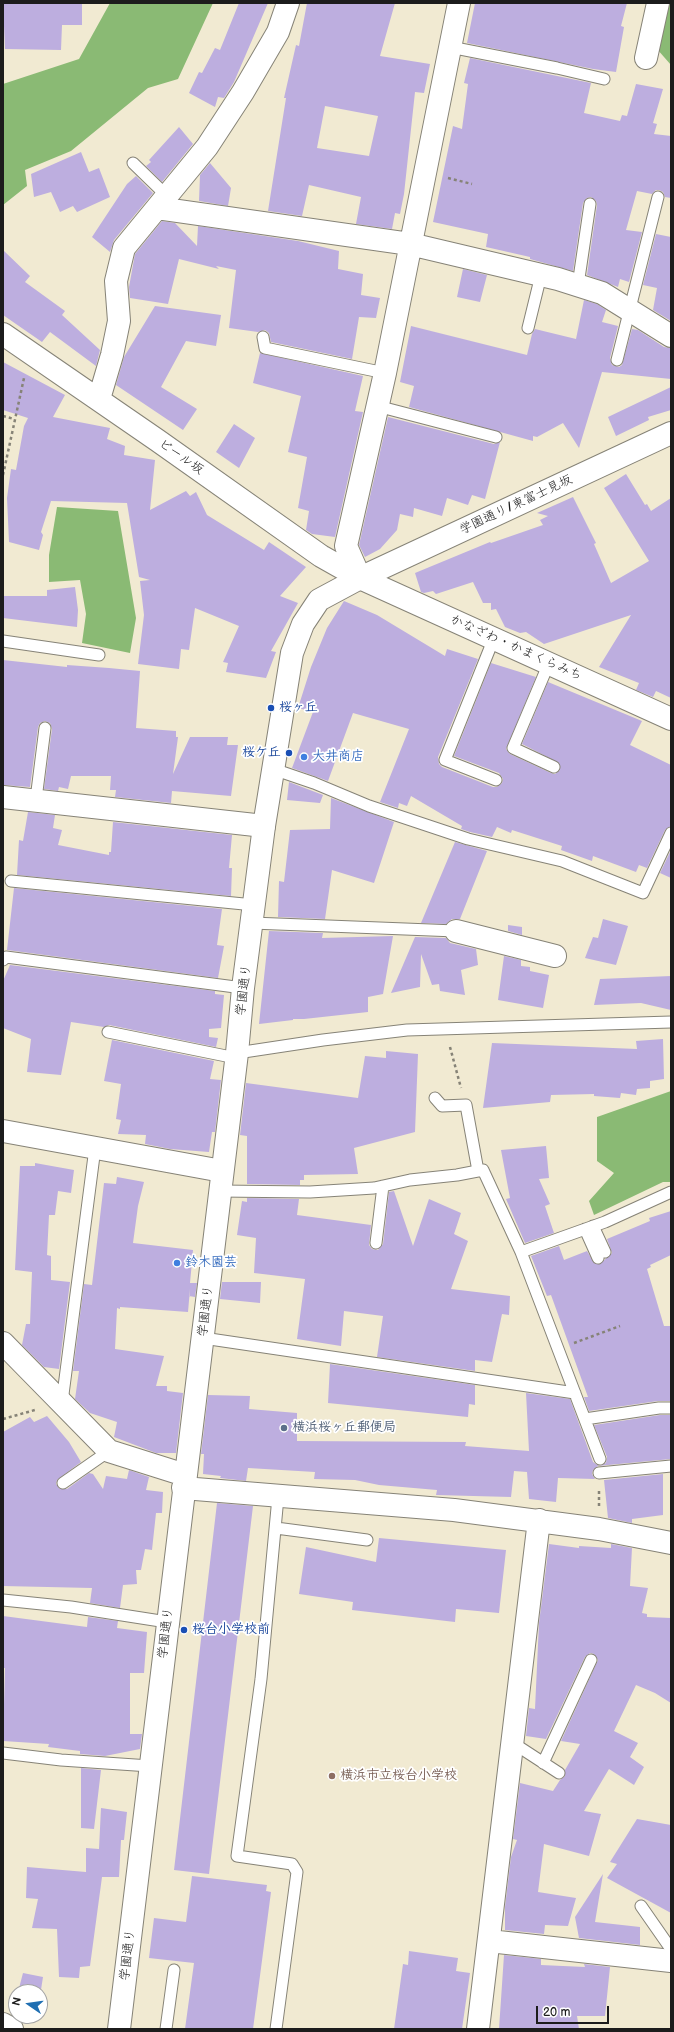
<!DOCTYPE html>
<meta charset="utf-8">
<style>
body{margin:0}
#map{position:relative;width:674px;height:2032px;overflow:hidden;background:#f1ead2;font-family:"Balsamiq Sans",sans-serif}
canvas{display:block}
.frame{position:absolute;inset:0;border:4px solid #1c1c1c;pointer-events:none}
.north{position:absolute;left:8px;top:1984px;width:40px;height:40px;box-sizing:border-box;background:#fff;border:1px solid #a4a4a4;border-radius:50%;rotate:283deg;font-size:11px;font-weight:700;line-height:16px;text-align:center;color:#1c1c1c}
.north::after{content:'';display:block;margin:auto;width:14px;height:18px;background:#1f6fb2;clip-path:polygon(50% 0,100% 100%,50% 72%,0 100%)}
.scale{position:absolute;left:536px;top:2006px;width:73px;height:18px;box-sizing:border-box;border:2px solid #1c1c1c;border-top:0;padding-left:5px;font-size:12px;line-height:14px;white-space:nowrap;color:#1c1c1c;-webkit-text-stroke:3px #fff;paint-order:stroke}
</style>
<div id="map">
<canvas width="674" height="2032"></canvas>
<div class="frame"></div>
<div class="north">N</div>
<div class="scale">20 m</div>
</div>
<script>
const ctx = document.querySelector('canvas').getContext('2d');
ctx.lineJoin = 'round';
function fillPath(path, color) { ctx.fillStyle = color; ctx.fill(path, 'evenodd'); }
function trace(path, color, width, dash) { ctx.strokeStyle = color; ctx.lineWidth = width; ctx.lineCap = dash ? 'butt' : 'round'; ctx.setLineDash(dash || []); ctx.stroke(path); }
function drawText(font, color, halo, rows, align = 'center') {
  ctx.font = font + ' "Balsamiq Sans","Klee One",sans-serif'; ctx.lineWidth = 3.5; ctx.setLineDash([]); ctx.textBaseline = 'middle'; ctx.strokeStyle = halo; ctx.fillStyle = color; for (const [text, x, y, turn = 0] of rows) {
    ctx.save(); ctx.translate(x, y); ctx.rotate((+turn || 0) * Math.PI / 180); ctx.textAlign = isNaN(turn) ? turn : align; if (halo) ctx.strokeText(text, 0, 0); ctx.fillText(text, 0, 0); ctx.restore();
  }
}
fillPath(new Path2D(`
 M110,3h103l-35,76 -30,9 -77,63 -46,19 2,16 -24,19v-121l76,-25z
 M667,3h4v62l-14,-16z
 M57,507l61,4 18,107 -6,35 -48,-10 4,-29 -6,-34 -31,2v-27z
 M671,1091v91h-8l-69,33 -5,-14 25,-28 -17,-12v-44z`), '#8aba74');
fillPath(new Path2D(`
 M3,3h79v22h-20l-1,25 -56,-1z
 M239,3h29l-34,79 -10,16 -6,-1 -3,10 -26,-14 10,-21 3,1 13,-25 5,2z
 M307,3h88l-15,53 50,8 -6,29 -9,-1 -11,102 -4,20 -5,-1 -3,16 -36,-5 5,-27 -52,-12 -7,31 -34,-5 18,-113h-2l12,-53 3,1zM325,106l53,10 -9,40 -52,-8z
 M475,3h152l-6,23 3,1 -8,45 -23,-3 -126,-26z
 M470,58l121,25 -7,30 36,8 2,-6 5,1 9,-32 27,5 -10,34 4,1 -3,10 17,2v62l-6,-1 -2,-5 -4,-2h-3l-4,4 -15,-3 -11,39 16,2 -13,50 -9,-3 -2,8 -31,-12 10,-70 -1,-4 -5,-4 -4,1 -4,5 -10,68 -43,-12v-2l-44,-10 2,-13 -55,-12 20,-96 9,3 6,-45 -4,-1z
 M179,127l14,17 -31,38 -16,-16 5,-4 -2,-2z
 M81,152l8,20 10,-4 11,29 -33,15 -4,-6 -13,6 -9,-20 -17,5 -3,-23z
 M210,163l21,25 -3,18 -29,-5 1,-26z
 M136,176l17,17 -39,47 -4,12 -18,-15 35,-53z
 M162,221l13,2 22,23 1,-20 100,15 41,10 -1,18 25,5 -2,21 19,3 -4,20 -17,-1 -7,42 -81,-17 -2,-9 -4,-3 -7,2 -29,-4 7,-58 -20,-4 3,3 -40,-10 -11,45 -38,-6 -1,-11 6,-33z
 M656,234l15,3v84l-18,-11 4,-22 -14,-3z
 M3,250l27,26 -5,6 40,29 -3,4 38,35 -4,16 -46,-34 -8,10 -39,-27z
 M463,269l24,6 -7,27 -23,-5z
 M584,300l13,4 9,6 -4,12 16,4 -8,32 2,7 7,2 3,-2 10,-36 6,1 26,17 7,1v31l-69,-7 -23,76 -16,-25 -26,14 -4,-1v5l-124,-34 5,-21 -14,-4 11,-56 116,29 5,-21 3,-5 41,10z
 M155,306l66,9 -5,31 -30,-5 -25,46 36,22 -14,21 -67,-45 8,-28z
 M260,353l103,23 -8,35 8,1 -28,125 -23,-3 -6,-4 3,-19 -11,-3 9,-51 -19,-5 13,-56 -48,-13z
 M3,362l62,33 -12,22 57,11 -3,11 18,7 -1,9 31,5 -5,50 36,-19 4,5 6,-4 11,23 57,35 5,-8 37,25 -26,29 18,7 -27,48 5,1 -10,26 -40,-6 2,-9 -5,-1 16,-36 -44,-18 -6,42 -8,-1 -2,20 -41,-5 6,-49 -4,-34 10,-1 -11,-3 -12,-74 -76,-2 -10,31 2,3 -4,15 -30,-8 -2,-44 4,-29 5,1 8,-44 4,-8 -25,-8z
 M671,387v23l-23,7 1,3 -33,16 -8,-19z
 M388,417l106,27 6,-2 -15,57 -13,-4 -4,10 -21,-7 -5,18 -28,-8 -1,9 -13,-3 -3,16 -17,19 -15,8 -6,-12z
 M234,424l21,14 -16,30 -23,-16z
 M626,474l19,31 2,-1 4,7 20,-13v200l-15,-7 -3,6 -17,-7 3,-7 -40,-16 32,-52 -87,29 -18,-12 -6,1 -15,-6 -9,-18 -5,1v-7h-8l-10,-21 -37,12 -3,-3 -9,2 -3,-1 -6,-19 75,-31 1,1 52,-18 -3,-5 8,-4 -11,-3 36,-16 23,46 -2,1 17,39 38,-22 -45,-73z
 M75,587l3,23 -1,17 -74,-9v-22h44v-6z
 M344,601l33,14 68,41 2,-7 31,10 -40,98 1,7 3,3 51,20h4l5,-4 1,-4 -4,-6 -45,-17 37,-93 45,14 -30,72 4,5 41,19 4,1 5,-4 -1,-7 -37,-19 26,-62 94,39 -12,24 41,20v61l-6,4 -18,38 -8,-3 -3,7 -43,-16 -1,5 -31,-11 1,-4 -50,-16 -1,3 -14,-6 -5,10 -22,-5 -9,-3 1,-3 -51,-30 -4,10 -8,-3 -1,5 -18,-6 29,-73 -56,-16 -25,68 -36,-13 21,-56 -15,-4 13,-41 16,-39z
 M3,660l64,7v-2l42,3 31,3 -4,57 40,3v6h2l-5,37 17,-37h38l-1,8h11l-7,51 -59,-5 -1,12 -56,-6 1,-7h-6l1,-14h-40l-3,13 -9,-2 -1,4 -14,-2 8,-60 -2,-6 -5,-2 -5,2 -2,4 -8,60 -27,-2z
 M289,782l34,13 -3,8 -33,-3z
 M331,798l63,24 -20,61 -42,-13 -7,49 -47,-2 1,-36 5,1 6,-52 40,-1z
 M28,812l27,3 -2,13 9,2 -4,15 51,10v-3h2l2,-30 119,13 -3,33h3l-1,28 -214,-21 2,-35 4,1z
 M455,842l32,9 -27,68h-8l-6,5 -25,-1z
 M671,850v28l-11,-5z
 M14,888l208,21 -5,36 7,1 -6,32 -211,-28z
 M603,919l25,7 -12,39 -31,-7 8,-21 5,1z
 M508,925l14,2v8l-14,-4z
 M269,931l54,2 -1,5 71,-2 -10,58 -15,3v15l-64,7h-11v1l-34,4z
 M415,937l31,1 4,5 26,6 2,16 -17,5 4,25 -25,-4 -1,-7 -7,1 -11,-31 -1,33 -29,6z
 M504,956l17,4v6l9,1v4l19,4 -6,33 -45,-8z
 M10,965l205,26v3l9,1 -3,33 -12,1v8l9,1 -2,9 -107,-22 -5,2 -33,-5 -10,53 -34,-3 4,-33 -28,-11v-47z
 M671,976v34l-30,-7 -47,2 6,-26z
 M663,1039l1,40 -14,2v7l-13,1 -1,6 -15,-2 -1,5 -26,-2v-2l-43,1 -1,7 -67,6 9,-65 145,6 -1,-8z
 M112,1040l102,21 -4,18 11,1 -6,52h-3l-3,20 -39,-3 -25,-5 1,-9 -28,-1 3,-14 -5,-1 5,-35 -17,-3z
 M386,1051l32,3 -3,78 -61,16 4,26 -54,1v5h-4v5l-53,-1v-48l-7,-1 6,-52 112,15 7,-42 21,2z
 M546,1146l3,32 -10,1 11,25 -5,2 9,27 -29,10 -19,-44 4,-1 -9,-48z
 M35,1163l39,7 -3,23 -13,-2 -3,24h-6l-2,40 4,1v24l19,2 -11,87 -15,-2 -22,-22 4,-21h4l2,-52 -17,-2 5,-104h15z
 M117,1177l27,5 -6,24 -5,37 60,7 -3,33h7l-2,14 -6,-1 1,-7 -2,23 -68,-5v2l-3,-1 -2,41 49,7 -8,30h11v5l16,2 -7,60h-20l-42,-16 3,-15 -27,-9 -15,-14 4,-28h-6l11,-87 8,1 12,-102 12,1z
 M394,1191l19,55 16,-47 32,14 -7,21 14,7 -17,48 59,7 -1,19 -7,-1 -10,48 -17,-2v11l-98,-14 6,-41 -39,-5 -3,35 -44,-7 8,-60 -51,-6 2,-35 -19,-3 5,-34 5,1v-4l52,1 -2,16 74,10 -2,20 3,4 6,1 5,-6 6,-52z
 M671,1211v44l-21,10 1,2 -4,2 17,57h7v75h-13l-69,10 -5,-14h4l-37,-102 -4,1 -16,-40 28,-10 5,14 23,-9 7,12 6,1 12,-11 -5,-14 43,-18 -1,-3z
 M222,1282h39l-1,21 -40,-4z
 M330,1364l145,21v20l-6,-1 -1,13 -140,-14z
 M526,1393l44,6 23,63 6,4 7,-3 1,-6 -13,-32 66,-10h11v44l-73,7 -5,4 -1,4 3,5 -37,-1 -2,24 -27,-3 -2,-27 -13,-1 -3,26 -75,-2 1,-5 -58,-5 -24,-5 -41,-1 1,-7 -67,-4 -2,13 -26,-3 1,-2 -18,-2 1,-20h-3l7,-59 42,1 -1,13 48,4v28l169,1 -1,4 64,5z
 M47,1416l22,26 12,20 -24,18 -1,4 4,5h7l22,-16 4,1 10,15 3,-13 21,3 2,-9 20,7 -3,13 17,2 -1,21h-6l-4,37 -7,-1 -4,21h-5l1,14 -14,1 -3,23 -30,-5 2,-15 -89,-2v-154l27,-15 4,5z
 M663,1474v41l-31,4v4l-24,-5 -4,-38z
 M217,1503l36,3 -44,368 -35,-4z
 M379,1538l127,12 -7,63 -43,-4 -1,13 -103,-12 1,-8 -54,-8 7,-47 70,15z
 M549,1544l30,4v-2l32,2v-4l21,4 -2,38 18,2 -6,25 5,1v3l24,1v85l-16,-10 -19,-8 -22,46 24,12 -8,14 14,10 -10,18 -25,-16 -25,42 17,3 -12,42 -45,-12 -6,48 38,6 -8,28 -23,-1 -1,9 -39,-4v-23l6,-50 6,-17 -4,-1 7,-56 33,8 7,-11 5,-4v-6l15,-26 -19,-3 37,-81 -4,-6 -4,-1 -5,4 -39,82 -20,-3 3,-28 6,1 4,-86z
 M3,1616l84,11 1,-10 30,4 -1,7 30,4 -3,41h-14v61h12l-2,15 -35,7 -25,-2v-3l-32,-4 1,-3 -46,-3 2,-73h-2z
 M81,1768l20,2 -7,59 -13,-1z
 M101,1808l26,4 -3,28h-3l-2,37h-17l-12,89 -10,1 -1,11 -20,-1 -2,-48 -25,-1 6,-29 -12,-1 1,-31 59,5v-24l13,1z
 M637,1819l34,6v88l-64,-35 10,-14 -7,-2z
 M603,1874l-8,48 45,5v18l-61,-7 -4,-21z
 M192,1876l75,9 -1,6 5,1 -18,137h-68l9,-66 -45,-5 5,-40 32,4z
 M409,1951l49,7 -2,13 14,2 -8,56h-68l9,-65 5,1z
 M504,1955l37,4v6l44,2 -1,-3 26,3 -5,49h-28l2,13h-80z
 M23,1973l20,4 -3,19v-4h-22z`), '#bdaedf');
const lane = new Path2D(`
 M450,47l107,21 47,11
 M133,163l34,33
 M578,285l12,-81
 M528,328l13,-53
 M263,337l2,11 120,25
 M617,360l41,-163
 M377,406l119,31
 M494,638l-49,122 51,20
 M3,641l96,14
 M549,663l-36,85 41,19
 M273,769l41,14 55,23 99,33 94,22 81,32 28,-60
 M36,799l9,-71
 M11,881l243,24
 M252,923l204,8
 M3,960l3,-3 237,31
 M108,1032l128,26
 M237,1053l86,-13 84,-10 264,-8
 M435,1098l7,8 24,-1 12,66
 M219,1191l91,1 64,-4 36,-8 47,-5 26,-5 38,82 79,207
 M593,1226l12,26
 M585,1229l13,29
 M376,1243l7,-57
 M521,1252l84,-30 66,-30
 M203,1338l372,55
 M62,1402l33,-254
 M585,1419l74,-11h12
 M599,1473l72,-7
 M63,1483l46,-32
 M276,1528l91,12
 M3,1600l68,7 96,15
 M513,1743l46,30
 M3,1753l58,7 89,6
 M543,1763l48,-103
 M641,1906l30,43
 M166,2029l8,-59
 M276,2029l21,-157 -5,-8 -55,-8 24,-177 17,-182`);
const street = new Path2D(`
 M646,58l12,-55
 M157,208l253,36 148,35 44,14 69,43
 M3,334l154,106 164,116 39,22 311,141
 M99,399l13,-44 7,-34 -3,-40 8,-33 83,-101 36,-55 35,-60 10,-29
 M360,578l-14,-32 39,-173 74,-370
 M3,797l261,29
 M456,931l99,25
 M3,1131l219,40
 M3,1343l106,108 76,24
 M183,1488l271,22 145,19 72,14
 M489,1941l182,20
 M478,2029l61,-509`);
const secondary = new Path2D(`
 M3,2024l9,5
 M119,2029l118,-976 6,-65 21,-162 28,-173 11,-29 16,-24 41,-22 311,-145`);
trace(lane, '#868377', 13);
trace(street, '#868377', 24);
trace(secondary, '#868377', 24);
trace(new Path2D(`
 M448,178l24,6
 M3,416l11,3
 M3,475l21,-97
 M450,1047l11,41
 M574,1343l46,-17
 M3,1419l32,-9
 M599,1506v-15`), '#868377', 2.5, [3, 3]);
trace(lane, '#fff', 11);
trace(street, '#fff', 22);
trace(secondary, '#fff', 22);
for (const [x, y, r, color] of [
 [271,708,4,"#1a4fb4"],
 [289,753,4,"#1a4fb4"],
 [304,757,4,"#3f7fe0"],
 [177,1263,4,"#3f7fe0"],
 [284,1428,4,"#5c6f8a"],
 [184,1630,4,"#1a4fb4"],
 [332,1776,4,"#8d6e63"]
]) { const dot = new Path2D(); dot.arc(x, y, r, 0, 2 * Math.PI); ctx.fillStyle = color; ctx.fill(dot); trace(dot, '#fff', 1.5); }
drawText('13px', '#1c1c1c', '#fff', [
 ["ビール坂",181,457,35],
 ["学園通り/東富士見坂",516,505,-25],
 ["かなざわ・かまくらみち",516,648,24],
 ["学園通り",244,990,-83],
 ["学園通り",206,1311,-83],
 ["学園通り",166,1633,-83],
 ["学園通り",128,1955,-83]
]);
drawText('bold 13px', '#164399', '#fff', [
 ["桜ヶ丘",279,708],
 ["桜ケ丘",281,753,"right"],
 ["桜台小学校前",192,1630]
], 'left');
drawText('bold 13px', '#366cbe', '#fff', [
 ["大井商店",312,757],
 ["鈴木園芸",185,1263]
], 'left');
drawText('bold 13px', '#4e5e75', '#fff', [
 ["横浜桜ヶ丘郵便局",292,1428]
], 'left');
drawText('bold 13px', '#785e54', '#fff', [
 ["横浜市立桜台小学校",340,1776]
], 'left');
</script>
